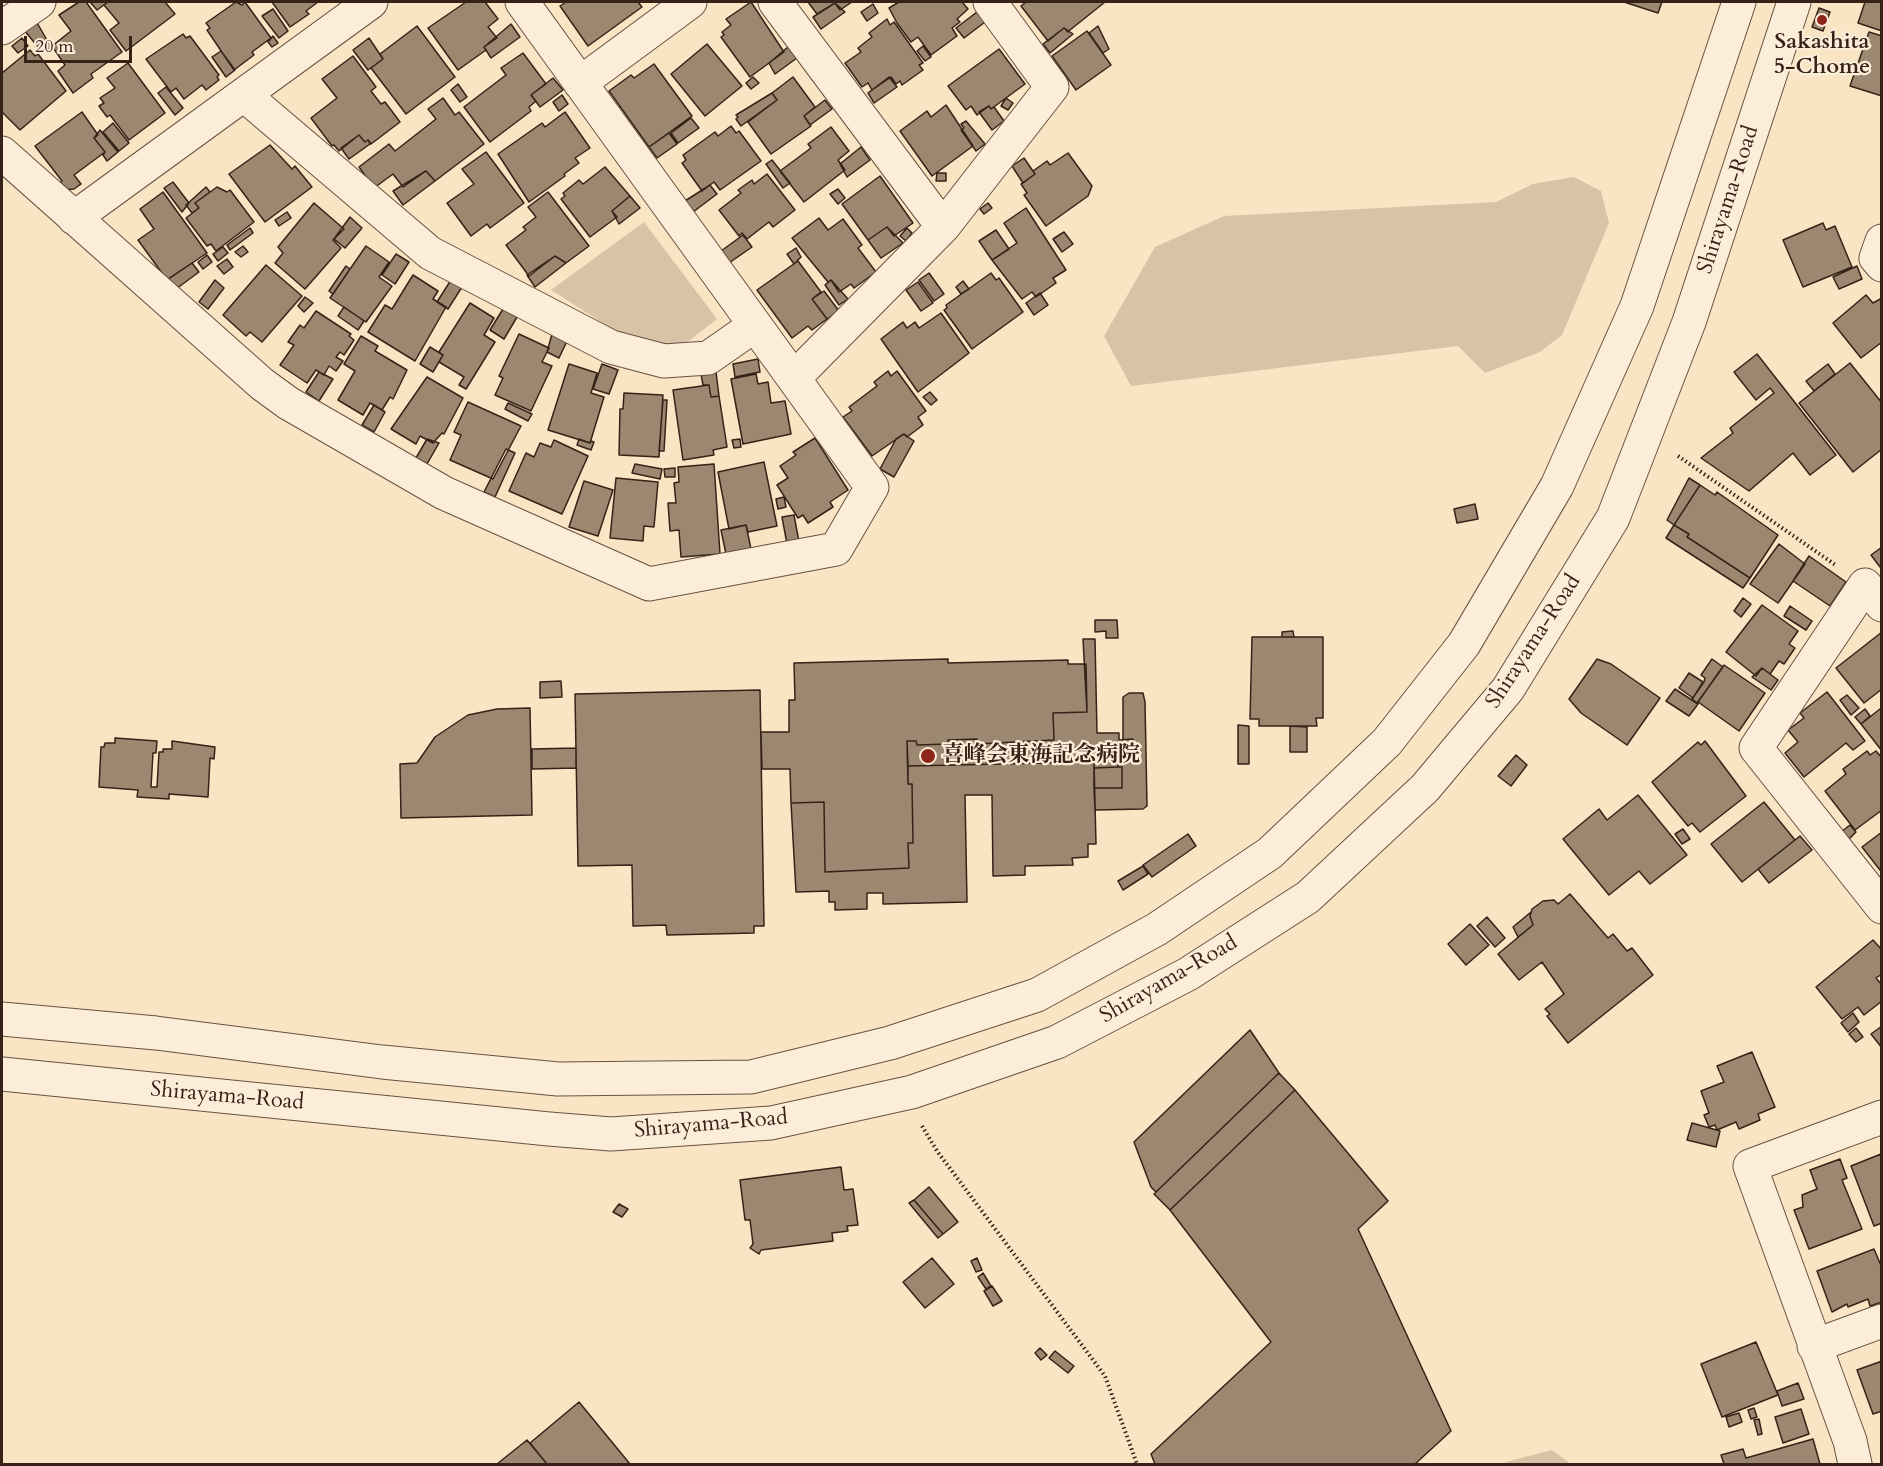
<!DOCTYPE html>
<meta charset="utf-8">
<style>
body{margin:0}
#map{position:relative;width:1883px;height:1466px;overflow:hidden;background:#f9e4c3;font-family:Cardo,serif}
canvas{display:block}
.frame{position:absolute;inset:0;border:3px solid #372218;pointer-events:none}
.scale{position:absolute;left:24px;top:36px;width:108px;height:27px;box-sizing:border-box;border:3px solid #372218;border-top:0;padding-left:8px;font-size:18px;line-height:21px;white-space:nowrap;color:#372218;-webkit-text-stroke:4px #fbedd8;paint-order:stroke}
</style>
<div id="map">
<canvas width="1883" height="1466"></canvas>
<div class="frame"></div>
<div class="scale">20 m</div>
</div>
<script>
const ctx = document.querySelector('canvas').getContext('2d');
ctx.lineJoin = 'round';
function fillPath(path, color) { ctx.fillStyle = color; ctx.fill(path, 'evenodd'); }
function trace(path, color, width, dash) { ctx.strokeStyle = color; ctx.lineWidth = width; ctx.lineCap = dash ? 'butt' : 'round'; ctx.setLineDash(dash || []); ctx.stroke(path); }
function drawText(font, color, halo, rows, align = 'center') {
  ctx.font = font + ' Cardo,"Noto Serif JP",serif'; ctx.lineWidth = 4.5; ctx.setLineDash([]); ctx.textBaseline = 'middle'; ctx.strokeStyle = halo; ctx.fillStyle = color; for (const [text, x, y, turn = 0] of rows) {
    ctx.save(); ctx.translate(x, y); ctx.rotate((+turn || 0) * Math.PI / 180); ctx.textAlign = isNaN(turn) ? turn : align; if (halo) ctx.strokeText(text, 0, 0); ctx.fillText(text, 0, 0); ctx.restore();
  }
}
fillPath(new Path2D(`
 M1574,177l27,14 8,32 -47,112 -22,17 -55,21 -27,-27 -327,40 -27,-50 51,-89 69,-31 272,-14 37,-18z
 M644,222l73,97 -36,28 -56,-10 -74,-47z
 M1552,1450l19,14h-67l2,-2z`), '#d8c3a6');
const building = new Path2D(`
 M79,2h7l36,50 -31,22 2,4 -20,15 -15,-22 7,-6 -13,-19 19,-15 -12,-16z
 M90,2h18l-11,8z
 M108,2h57l10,12 -49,37 -16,-21 9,-7 -15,-18z
 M236,2l6,3 3,-3 26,36 -19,14 2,3 -20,15 -27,-40 3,-2 -4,-5z
 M272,2h46l-12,9 3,3 -19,13z
 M466,2h19l13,17 -10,8 9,11 -13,9 2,3 -28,20 -30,-42z
 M566,2h72l4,5 -54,39 -28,-40z
 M751,2l33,50 -34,25 -29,-40 3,-2 -2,-3 9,-7 -5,-6z
 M808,2h44l-12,8 -5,-7 -18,11z
 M899,2h63l6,7 -11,10 3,3 -8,6 5,8 -26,19 -13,-18 -7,5 -14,-19 -8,-15z
 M1026,2h79l-35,28 -2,2 -4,-4 -16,13 -27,-35z
 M1624,2h38l-4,11z
 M1865,2h17v29l-24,-8z
 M835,3l10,9 -24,17 -8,-12z
 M873,4l5,9 -11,8 -6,-9z
 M1819,8l11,4 -7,19 -11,-4z
 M273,9l15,22 -9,7 -17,-22z
 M977,12l8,10 -21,16 -8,-10z
 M887,19l3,6 4,-3 29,41 -4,2 4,5 -21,15 -2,-4 -4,3 -5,-7 -19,13 -4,-7 -6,4 -17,-24 16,-11 -3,-4 14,-11 -3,-4z
 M36,21l15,26 -8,6 -19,-23z
 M511,24l9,13 -29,21 -7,-11z
 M417,26l38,51 -49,37 -35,-46 12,-9 -3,-5z
 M1098,26l11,23 -6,4 -14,-20z
 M1064,28l9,6 -23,19 -7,-9z
 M1087,31l24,34 -35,25 -24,-34z
 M1869,32l13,4v60l-32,-10z
 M183,34l3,4 4,-2 29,39 -2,2 2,3 -13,10 -4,-5 -18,14 -8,-11 -5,4 -25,-33z
 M273,36l5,7 -6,4 -4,-5z
 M22,38l6,8 -10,7 -6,-7z
 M369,38l14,21 -15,11 -15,-20z
 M707,44l35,42 -37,30 -34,-42z
 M923,46l8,11 -6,4 -8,-10z
 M788,47l9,11 -22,16 -6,-11z
 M999,49l26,35 -34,25 -2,-3 -12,9 -6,-9 -5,4 -18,-24z
 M30,50l5,6 3,-2 28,37 -46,39 -18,-18v-39z
 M221,51l14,19 -9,7 -14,-20z
 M523,53l23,31 -15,11 5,6 -7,6 2,4 -41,31 -26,-35 42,-32 -5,-7z
 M353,56l23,31 -5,4 10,13 4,-2 15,20 -29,22 -3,-4 -3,2 -6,-7 -20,16 -5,-6 -2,1 -21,-28 26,-20 -15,-19z
 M128,63l37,50 -36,27 -19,-25 -3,2 -8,-11 5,-3 -4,-5 15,-10 -8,-10z
 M654,64l38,52 -43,31 -40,-56 22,-16 3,3z
 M753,77l6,6 -8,6 -5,-6z
 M793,77l22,30 -11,9 7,10 -40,28 -23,-32 29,-22 -5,-7z
 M889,77l8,10 -23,16 -6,-10z
 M553,78l10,12 -23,17 -9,-12z
 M458,84l9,13 -7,5 -9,-12z
 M166,87l17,21 -8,7 -17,-22z
 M772,93l5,7 -36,26 -5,-7 2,-2 -2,-2z
 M562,95l6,9 -9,7 -6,-9z
 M443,98l12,17 4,-3 25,32 -49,37 -9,-10 -23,16 -10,-13 -19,14 -15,-21 30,-23 6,7 41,-32 -8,-10z
 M1006,98l7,5 -5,7 -7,-4z
 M825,100l7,9 -22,16 -6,-9z
 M946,105l27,41 -41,30 -32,-45 27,-20 4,6z
 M989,106l2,3 3,-2 10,14 -12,9 -13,-18z
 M82,112l16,23 -4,3 11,14 -31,23 7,9 -7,5 -11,1 -4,-6 3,-3 -27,-35z
 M565,112l25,36 -15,10 4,5 -15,11 1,2 -36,26 -31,-48 44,-31 3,4z
 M691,118l8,10 -21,15 -7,-10z
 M966,121l19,23 -9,7 -15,-21 3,-2 -3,-4z
 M113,123l16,20 -10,8 -16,-19z
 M731,126l5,7 3,-2 22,30 -41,29 -6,-8 -12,9 -20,-28 4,-3 -3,-5 32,-23 3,4z
 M831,127l18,24 -11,9 7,10 -41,32 -24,-31 31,-23 -3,-4z
 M100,130l18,22 -11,9 -4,-6 2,-3 -11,-14z
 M669,133l8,11 -20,14 -8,-11z
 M359,135l6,7 3,-2 2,4 -21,15 -8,-11z
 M270,145l22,24 3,-3 17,21 -47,35 -36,-48z
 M861,147l9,13 -23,17 -7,-13z
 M486,152l38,51 -34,25 -3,-4 -16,12 -24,-33 27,-19 -12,-15z
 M1068,153l24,33 -4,10 -42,30 -22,-31 3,-2 -6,-9 14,-10 -2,-3 14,-10 3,4z
 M1024,158l11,16 -12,9 -11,-17z
 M772,160l18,23 -7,5 -17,-24z
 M605,167l25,29 -18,15 5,6 -27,20 -29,-38 4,-3 -2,-3 16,-13 4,4z
 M426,171l9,10 -32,24 -10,-14z
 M937,173h9v8h-10z
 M767,174l28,36 -22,17 -4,-5 -22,17 -5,-6 -3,3 -20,-26 22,-17 -3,-3 14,-10 2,4z
 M880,176l33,47 -19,13 -7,-9 -19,13 -26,-36z
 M173,182l16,21 -7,9 -18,-24z
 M710,185l7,9 -24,18 -8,-11z
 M206,187l4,5 -15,11 4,5 -7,5 -6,-8z
 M217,187l10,5 3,-2 24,32 -38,29 -5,-7 -4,2 -21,-28 13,-10 -4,-5z
 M838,189l7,9 -7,6 -8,-10z
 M163,192l44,61 -40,27 -29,-40 16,-11 -14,-20z
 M548,192l41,54 -23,17 -11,-7 -26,20 -23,-31 20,-15 -3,-3 13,-10 -8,-10z
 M630,196l10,12 -21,16 -7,-13z
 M314,203l30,26 -11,11 8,8 -36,41 -30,-26 8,-10 -5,-6z
 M988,203l4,5 -8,6 -4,-5z
 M1026,208l40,62 -13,8 3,5 -20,14 -4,-5 -10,7 -30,-39 25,-17 -13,-20z
 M287,212l4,6 -12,8 -4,-6z
 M350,217l12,11 -17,20 -11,-9z
 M819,218l9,12 15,-11 19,26 -4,3 18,24 -22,16 -3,-4 -12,8 -8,-12 -3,2 -36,-44z
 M1823,223l3,7 9,-4 17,41 -49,20 -20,-47z
 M887,227l16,16 -22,15 -13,-18z
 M250,228l3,5 -23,17 -3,-5z
 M907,228l5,5 -6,8 -6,-5z
 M996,230l13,19 -17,11 -13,-19z
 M1064,232l9,12 -11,8 -9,-13z
 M743,235l9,12 -23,16 -8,-12z
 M243,246l5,6 -7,5 -6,-5z
 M366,246l23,16 -10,15 13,9 -26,36 -36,-24z
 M223,247l5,6 -10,8 -5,-7z
 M796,248l5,9 -7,7 -7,-10z
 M396,254l13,8 -14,22 -13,-9z
 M207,255l5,7 -9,7 -5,-7z
 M555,256l11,7 -31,24 -8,-12z
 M227,259l6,8 -9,7 -7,-8z
 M798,261l23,31 -9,7 15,20 -15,11 -4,-4 -16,12 -35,-48z
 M192,263l7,9 -23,17 -8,-10z
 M266,265l36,31 -40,46 -12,-10 -4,4 -23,-21z
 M346,266l4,3 -17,25 -4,-3z
 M1857,266l5,13 -23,10 -6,-12z
 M929,273l15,21 -10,7 -15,-21z
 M991,273l5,7 3,-2 24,34 -51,37 -28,-39 3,-2 -1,-3z
 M413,275l25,16 -5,8 13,8 -31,54 -47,-29 17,-27 7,4z
 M215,280l9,8 -16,21 -9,-7z
 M451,280l11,7 -14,22 -11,-7z
 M831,280l17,19 -9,6 -14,-20z
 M963,281l6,8 -8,5 -5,-7z
 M918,282l15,21 -12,8 -15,-21z
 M824,291l15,20 -12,8 -15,-20z
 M1040,293l8,12 -14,10 -8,-12z
 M1866,295l7,8 9,-5v44l-21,16 -28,-35z
 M305,297l8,6 -9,9 -6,-6z
 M470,303l24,15 -10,17 11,7 -29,47 -7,-4 5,-8 -25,-15 4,-7 -4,-3z
 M344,307l20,14 -6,9 -20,-14z
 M503,309l14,8 -13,22 -14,-9z
 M316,311l35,23 -2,2 5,4 -10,15 -4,-3 -4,5 7,4 -7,10 -7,-5 -5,9 -8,-5 -9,13 -27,-18 14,-20 -6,-3 12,-17 4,3z
 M941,313l28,40 -51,39 -37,-53 22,-17 4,6 8,-6 4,6z
 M519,334l30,14 -7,14 10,4 -21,45 -36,-16 8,-17 -4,-2z
 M552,334l15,7 -8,17 -12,-6z
 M361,336l17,10 -3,5 32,19 -14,29 -3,-2 -8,13 -12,-7 -7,12 -25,-15 17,-29 -11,-7z
 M430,347l13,8 -10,17 -13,-8z
 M1757,354l79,101 -26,20 -17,-22 -44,38 -48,-33 32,-25 -3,-5 44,-35 -4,-5 -14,12 -22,-28z
 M758,359l2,13 -25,5 -2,-13z
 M1850,363l32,40v46l-29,23 -54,-69z
 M569,364l28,9 -6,20 13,4 -14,46 -42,-13z
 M602,364l16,6 -9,24 -16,-5z
 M1828,364l7,10 -21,17 -8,-10z
 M888,371l3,5 6,-5 29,40 -8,6 5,8 -16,12 -3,-3 -32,22 -29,-39 9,-6 -3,-4 28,-21 -3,-4z
 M319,372l14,7 -14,22 -13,-9z
 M716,372l3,24 -8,1 -2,-12h-6l-2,-11z
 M756,374l2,10 10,-2 3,21 14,-2 6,33 -48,10 -12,-65z
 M427,377l36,21 -19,36 -2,-1 -9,10 -13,-7 -4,8 -25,-15z
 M709,385l2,12 8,-1 8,51 -14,3 1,5 -31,5 -10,-70z
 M930,392l7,8 -6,5 -8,-8z
 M624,393l39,2 -4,62 -40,-2 1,-46h3z
 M663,400h4l-3,51h-5z
 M468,402l53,24 -28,53 -43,-19 11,-25 -7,-3z
 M508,403l24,11 -4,7 -23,-12z
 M374,405l11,7 -11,20 -12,-7z
 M904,434l10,7 -20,36 -14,-8 16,-30z
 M815,438l33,52 -18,12 3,5 -25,16 -5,-8 -5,3 -21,-33 11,-7 -8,-12 16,-11 -3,-3z
 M427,439l12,4 -12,21 -11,-6z
 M579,439l11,4 1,-2 3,1 -3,8 -14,-5z
 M740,439l1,8 -7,1 -2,-8z
 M554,440l34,16 -26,58 -53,-23 17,-38 8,4 6,-14 11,4z
 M506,449l9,4 -20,44 -11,-5z
 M764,462l13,64 -29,6 -2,-7 -17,4 -11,-57z
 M635,464l27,5 -2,10 -28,-6z
 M714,464l6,90 -39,3 -2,-27 -9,1 -2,-28h8l-2,-20 5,-1 -1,-15z
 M675,468v9h-10l-1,-8z
 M616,478l42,4 -4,45 -10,-1 -1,15 -33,-3z
 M1689,478l11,7 -26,40 -7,-5z
 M584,481l29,9 -15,46 -29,-9z
 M1700,485l15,10 2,-3 61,43 -28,43 -63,-41 2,-3 -15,-9z
 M784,497l2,10 -8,2 -2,-10z
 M1475,504l3,15 -21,4 -3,-14z
 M794,515l5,27 -12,2 -5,-27z
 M746,525l5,24 -25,5 -5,-24z
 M1674,525l15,9 -2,3 63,41 -7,10 -77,-50z
 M1779,544l26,20 -27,39 -28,-19z
 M1882,547v19l-2,1 -9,-12z
 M1809,556l37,26 -16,24 -37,-25z
 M1743,598l8,6 -10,13 -7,-6z
 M1762,605l36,26 -9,13 6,4 -11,16 -5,-3 -9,13 -8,-6 -6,8 -30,-24z
 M1790,606l22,15 -6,9 -22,-14z
 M1095,620h22l1,18h-12v-7l-11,1z
 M1293,631l1,6h-12v-5z
 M1882,632v57l-18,14 -28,-35z
 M1252,637h71v81h-7l1,8h-58v-7h-9z
 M1083,639h12l2,94h22v7l14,-1v21h-15v7l-24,1v-6l-186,4 -1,-25h9l1,4 31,-1v-4l29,-1v5l77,-4 -1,-27 34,-1z
 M948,659v4l120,-3v4h18l1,48 -34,1 1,27 -77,4v-5l-29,1v4l-31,1 -1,-4h-9l1,43h4l1,59h-5l1,25 -84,4 -1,-70 -33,1 -1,-34h-28l-1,-37h28v-32h6l-1,-37z
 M1597,659l14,5 49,34 -33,47 -46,-32 -12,-14z
 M1712,659l11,8 -26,36 -5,-4 12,-17 1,-4 -4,-3z
 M1724,665l41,28 -26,38 -41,-29z
 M1762,668l16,12 -7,10 -19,-13z
 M1689,673l14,9 -10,16 -14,-10z
 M561,681l1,16 -22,1v-16z
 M1675,689l23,15 -9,12 -23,-15z
 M760,690l4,236h-10v7l-87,2 -1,-10 -33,1 -1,-61 -54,1 -3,-172z
 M1827,692l38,49 -12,9 -7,-7 -42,34 -19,-24 13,-11 -10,-12 16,-12 -4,-5z
 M1129,693h14l2,9 2,104 -4,3 -48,1 -1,-22h28v-21h-4v-7h15v-21l-10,1v-43z
 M1847,695l12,13 -8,7 -11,-15z
 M530,708l2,107 -131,3 -1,-54 17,-1 18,-26 33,-22 29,-6z
 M1865,709l5,7 -9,8 -6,-7z
 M1880,709l2,2v40l-21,-27z
 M1238,725l11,1v38h-11z
 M1290,726l17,1v25h-17z
 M115,738l42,3 -1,12h-3l-2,34h6l2,-35h4v-3h9v-8l43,6 -1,12 -4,-1 -2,39 -39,-3v5l-32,-2 1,-7 -39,-3 2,-40h3l1,-4h10z
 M1705,741l41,55 -46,36 -8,-9 -4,3 -36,-44 46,-40 3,3z
 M576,748v20l-44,1v-20z
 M1867,751l3,4 6,-4 6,7v52l-27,20 -30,-39 21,-17 -3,-5z
 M1516,755l11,10 -16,21 -13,-10z
 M1094,762l2,82h-8v13l-16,1 1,7 -48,1v9l-32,1 -1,-81h-27l2,107 -84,2v-11h-16v16l-32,1v-8h-6v-11l-33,1 -5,-89 33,-1 1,70 84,-4 -1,-25h5l-1,-59h-4v-18z
 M1118,767h4v21h-28v-20z
 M1638,795l49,60 -37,29 -11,-13 -30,24 -46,-56 36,-30 8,11z
 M1764,802l31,38 -53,42 -31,-38z
 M1850,825l6,7 -8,8 -7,-8z
 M1683,829l7,10 -8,5 -7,-10z
 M1882,832v38h-2l-18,-23z
 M1188,834l8,12 -44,31 -9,-12z
 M1800,836l12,14 -43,33 -11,-14z
 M1143,866l5,8 -25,16 -5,-9z
 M1570,894l38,44 5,-4 14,17 5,-3 21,27 -85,68 -21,-27 3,-2 -5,-5 19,-15 -22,-32 -23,18 -21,-26 35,-29 -3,-9 2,-7 11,-8 11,-1 4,4z
 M1531,912l-1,4 3,9 -15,12 -5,-10z
 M1487,917l18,21 -10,9 -18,-21z
 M1470,924l19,21 -23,20 -18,-21z
 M1873,940l9,10v24l-6,4 6,7v16l-18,14 -6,-8 -16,12 -26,-32z
 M1853,1013l6,9 -11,10 -7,-9z
 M1882,1026v22l-11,-14z
 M1856,1028l7,9 -7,5 -7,-8z
 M1250,1030l29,43 -123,119 -5,-5 -17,-45z
 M1752,1052l23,55 -17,7 2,6 -21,9 -3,-7 -19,8 -2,-5 -6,2 -5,-12 5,-2 -8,-22 23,-9 -7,-16z
 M1279,1073l16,17 -125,120 -16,-16z
 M1295,1090l93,111 -30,28 93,202 -36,33h-260l-4,-10 120,-112 -101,-132z
 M1692,1123l28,8 -4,16 -29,-7z
 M1881,1154l1,69 -8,3 -23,-60z
 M1840,1159l7,19 -5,2 20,49 -53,20 -15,-39 9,-3 -1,-12 15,-6 -7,-19z
 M841,1167l3,23 9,-1 5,36 -11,1 1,5 -16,2 1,8 -72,9 -2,4 -9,-6 3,-4 -3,-24h-5l-5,-40z
 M929,1187l29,35 -15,12 -29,-34z
 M914,1200l29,34 -5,4 -29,-35z
 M619,1204l9,5 -6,8 -9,-5z
 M1874,1249l8,19v34l-12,4 -2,-7 -20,8 -1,-3 -15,8 -15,-41z
 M932,1258l22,26 -29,24 -22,-26z
 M977,1258l5,12 -6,2 -5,-11z
 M983,1273l8,13 -5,3 -8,-12z
 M992,1286l10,15 -9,5 -9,-15z
 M1756,1342l22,53 -56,22 -21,-53z
 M1040,1348l7,7 -6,5 -6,-7z
 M1055,1351l19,15 -6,7 -19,-15z
 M1882,1361v50l-9,3 -16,-44z
 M1798,1383l6,16 -22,7 -5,-15z
 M579,1402l51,62h-83l-17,-21z
 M1754,1408l3,9 -6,2 -3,-9z
 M1801,1409l8,25 -26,9 -8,-26z
 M1739,1413l3,9 -13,5 -3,-10z
 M1759,1419l3,15 -4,1 -4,-15z
 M1813,1439l7,25h-96l-3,-9 22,-6 3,9z
 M527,1440l20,24h-50z`);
fillPath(building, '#9c8771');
trace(building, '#372218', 1.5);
const minor = new Path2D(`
 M775,2l168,225
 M2,28l37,-26
 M580,83l110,-81
 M244,95l186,158 181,94 53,14 44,-3 46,-32
 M2,153l260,231 26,19 156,90 205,91 187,-35 36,-62 -350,-485
 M74,218l297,-216
 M1882,241l-6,17 6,7
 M794,378l149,-151 109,-140 -62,-85
 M1882,605l-17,-20 -109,163 126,159
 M2,1019l154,14 226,29 176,17 193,-2 139,-34 147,-48 120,-66 113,-76 117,-111 77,-98 93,-158 80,-180 102,-304
 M2,1074l547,55 62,5 160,-11 141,-31 145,-50 131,-68 120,-77 117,-109 83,-99 105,-171 76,-196 105,-320
 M1814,1346l68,-25
 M1855,1464l-5,-23 -100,-275 132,-49`);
trace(minor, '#685243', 35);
trace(new Path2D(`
 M1678,456l159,110
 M922,1126l15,25 168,225 32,88`), '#372218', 4, [1.5, 3]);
trace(minor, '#fbedd8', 33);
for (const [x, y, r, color] of [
 [1822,20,6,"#8f2418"],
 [928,756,8,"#8f2418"]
]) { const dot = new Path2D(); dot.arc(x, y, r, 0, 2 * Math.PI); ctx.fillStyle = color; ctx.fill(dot); trace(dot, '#fbedd8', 2); }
drawText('bold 22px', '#372218', '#fbedd8', [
 ["Sakashita",1822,43],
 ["5-Chome",1822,68],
 ["喜峰会東海記念病院",942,756,"left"]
]);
drawText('22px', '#372218', '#fbedd8', [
 ["Shirayama-Road",1729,200,-72],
 ["Shirayama-Road",1534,642,-57],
 ["Shirayama-Road",1169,980,-30],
 ["Shirayama-Road",227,1097,5],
 ["Shirayama-Road",711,1125,-5]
]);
</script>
